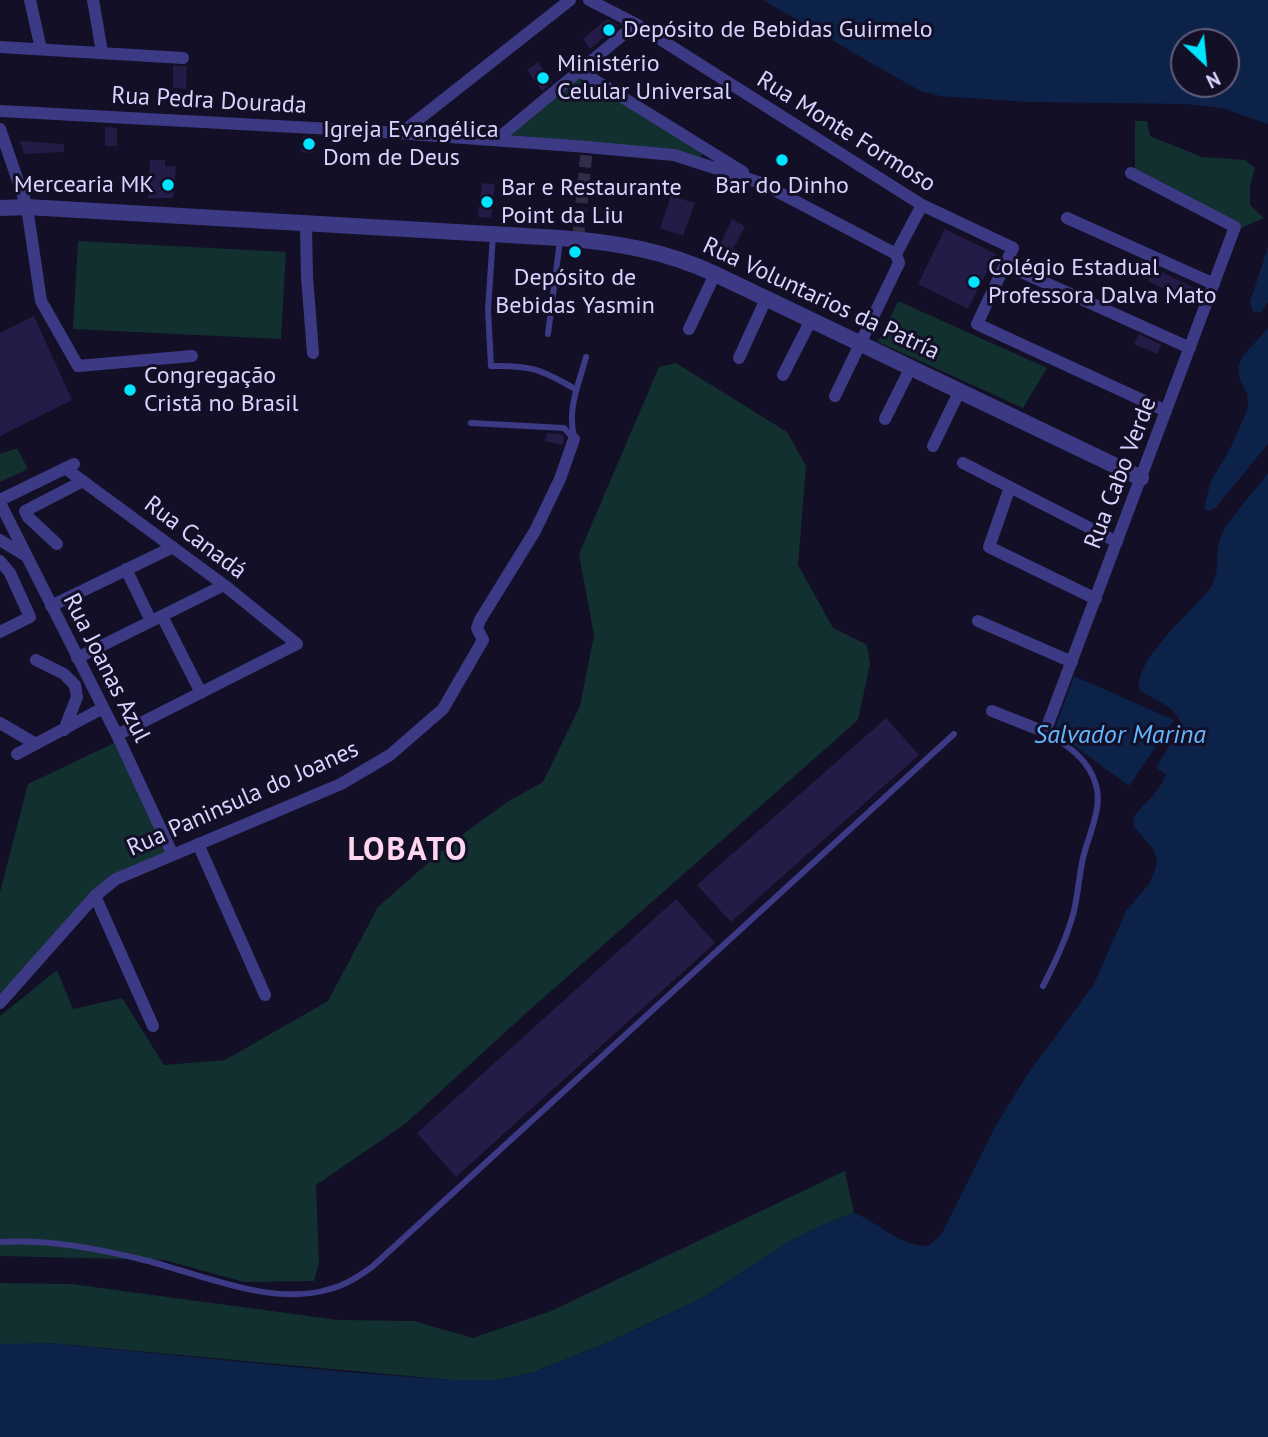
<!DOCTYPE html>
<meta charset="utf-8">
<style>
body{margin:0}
#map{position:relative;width:1268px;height:1437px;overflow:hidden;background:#130f26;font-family:"PT Sans",sans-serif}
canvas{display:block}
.north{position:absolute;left:1170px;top:28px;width:70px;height:70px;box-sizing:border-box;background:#130f26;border:2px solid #625e7d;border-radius:50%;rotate:154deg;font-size:19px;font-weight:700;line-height:28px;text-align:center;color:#d9d4ff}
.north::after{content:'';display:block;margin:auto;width:24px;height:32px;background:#00e5ff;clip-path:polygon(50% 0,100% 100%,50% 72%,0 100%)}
</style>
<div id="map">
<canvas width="1268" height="1437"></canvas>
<div class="north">N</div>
</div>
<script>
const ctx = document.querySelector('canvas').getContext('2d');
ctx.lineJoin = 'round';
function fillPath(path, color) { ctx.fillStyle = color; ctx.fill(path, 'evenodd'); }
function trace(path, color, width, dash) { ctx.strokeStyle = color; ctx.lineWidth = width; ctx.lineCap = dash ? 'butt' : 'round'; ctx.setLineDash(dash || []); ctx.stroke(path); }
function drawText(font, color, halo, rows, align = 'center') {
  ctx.font = font + ' "PT Sans",sans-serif'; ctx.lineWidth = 6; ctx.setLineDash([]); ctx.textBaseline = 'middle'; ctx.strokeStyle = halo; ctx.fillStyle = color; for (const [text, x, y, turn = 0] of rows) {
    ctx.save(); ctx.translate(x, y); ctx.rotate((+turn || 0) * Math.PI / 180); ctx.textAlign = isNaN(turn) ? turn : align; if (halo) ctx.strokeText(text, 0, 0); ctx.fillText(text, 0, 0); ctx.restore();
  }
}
fillPath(new Path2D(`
 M581,75l122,77 -3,7 -24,-9 -167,-15z
 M1135,121h12l3,15 52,21 43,3 10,8 -5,17v20l14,13 -23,10 -106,-59z
 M78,241l208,11 -5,87 -208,-10z
 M898,301l149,67 -24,40 -145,-66z
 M676,363l111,69 19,34 -8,99 35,63 34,17 3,19 -12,56 -334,295 -119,109 -89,61 3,78 -5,18 -70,1 -80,-22 -164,-4v-240l57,-46 16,39 49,-11 42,67 61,-5 103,-59 50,-94 69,-61 60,-44 36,-20 37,-76 14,-71 -15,-81 80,-187z
 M17,448l11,21 -28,13v-28z
 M114,743l54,112 -61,26 -107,118v-107l28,-108z
 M845,1171l9,42 -32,12 -34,17 -86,56 -93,44 -75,30 -35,8h-47l-402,-37 -50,77v-137l71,1 267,36 76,1 59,17 78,-27z`), '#12302f');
fillPath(new Path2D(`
 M763,0h505v124l-46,-16 -36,-4 -158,-2 -88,-6 -19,-5 -24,-13zM1184,42h42v42h-42z
 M1268,247v55l-7,10 -7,1 -4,-11z
 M1268,328v116l-52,63 -7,4 -5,-3 7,-27 19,-32 18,-41 -1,-15 -7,-13 -2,-13 4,-10z
 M1268,473v964h-1268v-93l49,-1 297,29 106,8h47l35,-8 75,-30 93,-44 86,-56 34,-17 32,-12c29,11 41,32 74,33l13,-11 54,-108 32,-52 67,-91 32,-73 23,-27 5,-11 3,-11 -3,-12 -20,-23 -1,-9c11,-15 27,-26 33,-44l-8,-5 -1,-3 25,-40c-5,-19 -27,-26 -42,-35 -9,-28 51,-79 68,-100 14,-17 6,-34 12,-52 6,-18 36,-49 48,-66z
 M1074,676l100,44 -45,66 -75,-55z`), '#0c2248');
fillPath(new Path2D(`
 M607,19l11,6 -28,24 -7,-10z
 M538,62l14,20 -10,9 -15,-21z
 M173,66h14l-1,23 -13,-1z
 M105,127l12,1v18h-12z
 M303,136l12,1 -2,16 -12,-1z
 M20,141l44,3v8l-40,2z
 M150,160h15v6h11l-3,32h-25z
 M482,183l13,1 -4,34 -13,-1z
 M671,196l24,7 -12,33 -23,-8z
 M732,219l13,7 -15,29 -12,-6z
 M945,229l51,25 -28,55 -50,-25z
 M1154,268l46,23 -6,13 -46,-23z
 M34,316l38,84 -72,36v-103z
 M1139,334l22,11 -4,9 -23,-10z
 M547,433l14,1 3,3 -1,8 -18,-4z
 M886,718l33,37 -188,167 -34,-37z
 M676,899l39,44 -259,234 -39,-44z`), '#241b47');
trace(new Path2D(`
 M578,239l9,-92`), '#312d47', 12, [12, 6]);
trace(new Path2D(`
 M493,235l-5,75 3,56c39,-1 50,3 84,23
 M548,334l12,-94
 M471,423l93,5 10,11
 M574,437c-7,-29 5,-53 12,-80
 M1043,986c13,-25 24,-48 31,-75 4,-17 5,-35 9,-53 5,-22 20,-50 13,-73 -7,-26 -29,-40 -51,-53
 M0,1242c49,-3 100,7 148,19 55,14 125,46 182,28 16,-4 29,-13 42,-22l582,-533`), '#3d3a85', 6);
trace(new Path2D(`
 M30,0l11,49
 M93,0l9,52
 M589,0l47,24 286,181 91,43 -36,76 189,87
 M0,47l183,11
 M580,71l163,101
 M0,111l369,20 218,16 87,8 87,28 135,71
 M0,129l27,78 14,94 37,65 114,-10
 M400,134l170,-134
 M496,140l140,-116
 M1067,218l147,66
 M306,224l1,53 6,76
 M1006,265l184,83
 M689,329l26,-55
 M739,358l27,-59
 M783,375l28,-55
 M835,396l64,-133 -3,-9 26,-49
 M885,419l26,-52
 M933,446l27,-56
 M963,463l154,79
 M65,468l159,117 73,59 -180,91
 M1010,487l-21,60 107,52
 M0,500l74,-36
 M0,503l117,232 55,118
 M0,540l26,16
 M57,544l-29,-27 -3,-6 58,-30
 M0,561l10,12 20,44 -30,15
 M126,569l25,52
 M51,606l122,-59
 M162,616l39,77
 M978,621l94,41
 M77,658l147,-73
 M36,660l28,14 11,11 2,12 -13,33
 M992,711l53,21 190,-505 -104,-54
 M0,723l36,21
 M17,754l86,-46
 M198,844l67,151
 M95,896l58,130
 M0,1003l95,-107 21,-17 225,-95 49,-29 53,-46 40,-69 -6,-12 3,-8 55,-89 25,-52 14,-40`), '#3d3a85', 12);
trace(new Path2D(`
 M0,208l27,-1 533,31c55,4 106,13 155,36l426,204`), '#3d3a85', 16);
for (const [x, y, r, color] of [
 [609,30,7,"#00e5ff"],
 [543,78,7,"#00e5ff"],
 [309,144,7,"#00e5ff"],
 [782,160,7,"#00e5ff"],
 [168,185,7,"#00e5ff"],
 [487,202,7,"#00e5ff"],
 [575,252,7,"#00e5ff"],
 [974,282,7,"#00e5ff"],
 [130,390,7,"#00e5ff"]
]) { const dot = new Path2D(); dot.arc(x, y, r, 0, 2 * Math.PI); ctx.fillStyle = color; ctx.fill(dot); trace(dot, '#130f26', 2.5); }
drawText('24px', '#d9d4ff', '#130f26', [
 ["Depósito de Bebidas Guirmelo",623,30],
 ["Ministério",557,64],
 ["Celular Universal",557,92],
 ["Igreja Evangélica",323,130],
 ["Dom de Deus",323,158],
 ["Mercearia MK",154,185,"right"],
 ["Bar do Dinho",782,186,"center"],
 ["Bar e Restaurante",501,188],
 ["Point da Liu",501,216],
 ["Colégio Estadual",988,268],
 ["Professora Dalva Mato",988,296],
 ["Depósito de",575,278,"center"],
 ["Bebidas Yasmin",575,306,"center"],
 ["Congregação",144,376],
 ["Cristã no Brasil",144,404]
], 'left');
drawText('24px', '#d9d4ff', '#130f26', [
 ["Rua Pedra Dourada",209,101,3],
 ["Rua Monte Formoso",846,132,32],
 ["Rua Voluntarios da Patría",821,299,25],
 ["Rua Cabo Verde",1121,473,-69],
 ["Rua Canadá",195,538,37],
 ["Rua Joanas Azul",106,668,63],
 ["Rua Paninsula do Joanes",243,799,-24]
]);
drawText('italic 26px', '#62b6ff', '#130f26', [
 ["Salvador Marina",1120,736]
]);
ctx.letterSpacing = '2px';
drawText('bold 32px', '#ffd6f0', '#130f26', [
 ["LOBATO",408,851]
]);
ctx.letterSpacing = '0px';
</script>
